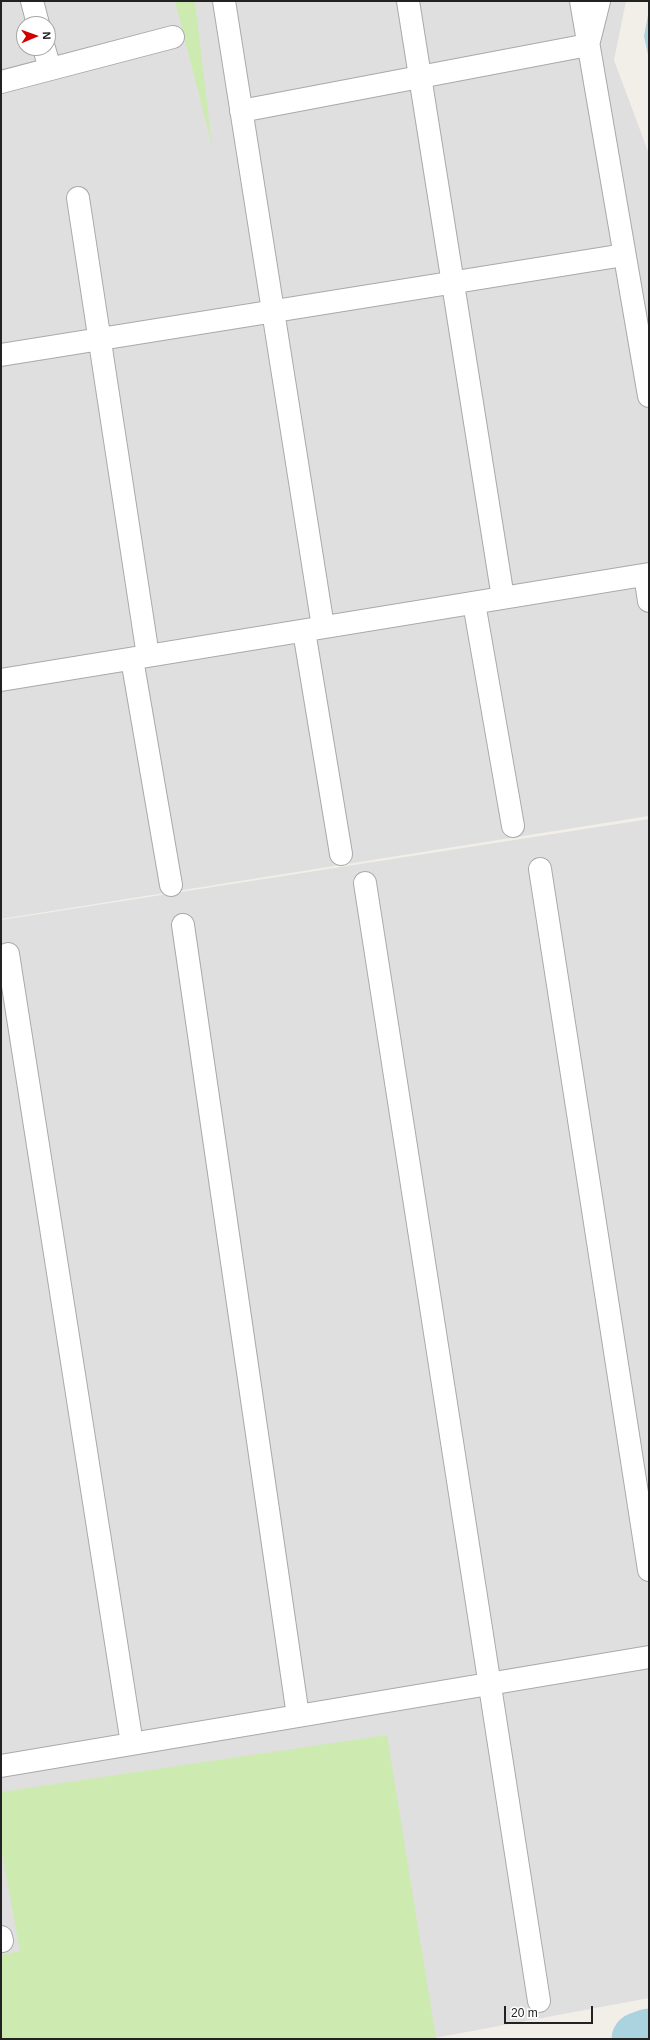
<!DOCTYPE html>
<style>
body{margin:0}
#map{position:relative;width:650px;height:2040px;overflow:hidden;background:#f2efe9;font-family:Arial,sans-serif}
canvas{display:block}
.frame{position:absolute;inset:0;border:2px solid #222;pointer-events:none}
.north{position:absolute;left:16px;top:16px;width:40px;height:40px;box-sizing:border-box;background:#fff;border:1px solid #a7a7a7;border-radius:50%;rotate:88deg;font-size:11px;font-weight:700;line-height:16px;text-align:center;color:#222}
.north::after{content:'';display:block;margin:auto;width:14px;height:18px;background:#d40000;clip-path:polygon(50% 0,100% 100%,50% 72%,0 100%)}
.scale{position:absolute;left:504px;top:2006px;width:89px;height:18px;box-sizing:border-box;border:2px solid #222;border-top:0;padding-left:5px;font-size:12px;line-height:14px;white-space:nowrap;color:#222;-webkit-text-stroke:3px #fff;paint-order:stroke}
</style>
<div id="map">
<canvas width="650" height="2040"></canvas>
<div class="frame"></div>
<div class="north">N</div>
<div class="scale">20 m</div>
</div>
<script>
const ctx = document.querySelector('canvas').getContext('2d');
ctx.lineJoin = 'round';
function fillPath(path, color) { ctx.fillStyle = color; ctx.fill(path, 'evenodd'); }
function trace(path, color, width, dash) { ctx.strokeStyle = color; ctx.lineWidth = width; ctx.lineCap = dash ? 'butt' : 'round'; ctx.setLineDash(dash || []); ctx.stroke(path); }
fillPath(new Path2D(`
 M1,1h625l-12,59 35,94v662l-648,103zM24,24h24v24h-24z
 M649,819v1179l-220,41h-428v-1119z`), '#e0dfdf');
fillPath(new Path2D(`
 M175,1h20l17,145z
 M387,1735l49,303 -435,1v-84l19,-4 -19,-103v-56z`), '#cdebb0');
fillPath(new Path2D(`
 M649,10v49l-5,-23z`), '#aad3df');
trace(new Path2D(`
 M638,2039l11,-4`), '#aad3df', 53);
const minor = new Path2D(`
 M32,1l6,23
 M224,1l99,626
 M408,1l95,597
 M581,1l68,395
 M44,48l6,21
 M1,82l172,-45
 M241,111l347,-66 11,-44
 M78,198l70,458
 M1,355l623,-100
 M645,575l4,26
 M474,603l39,223
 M304,631l37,223
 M132,659l39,226
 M1,680l648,-106
 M540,869l109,701
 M365,883l174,1118
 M183,925l115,791
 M8,954l124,790
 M1,1766l648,-109
 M1,1937l1,4`);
trace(minor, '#a9a9a9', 24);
trace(minor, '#fff', 22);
</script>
